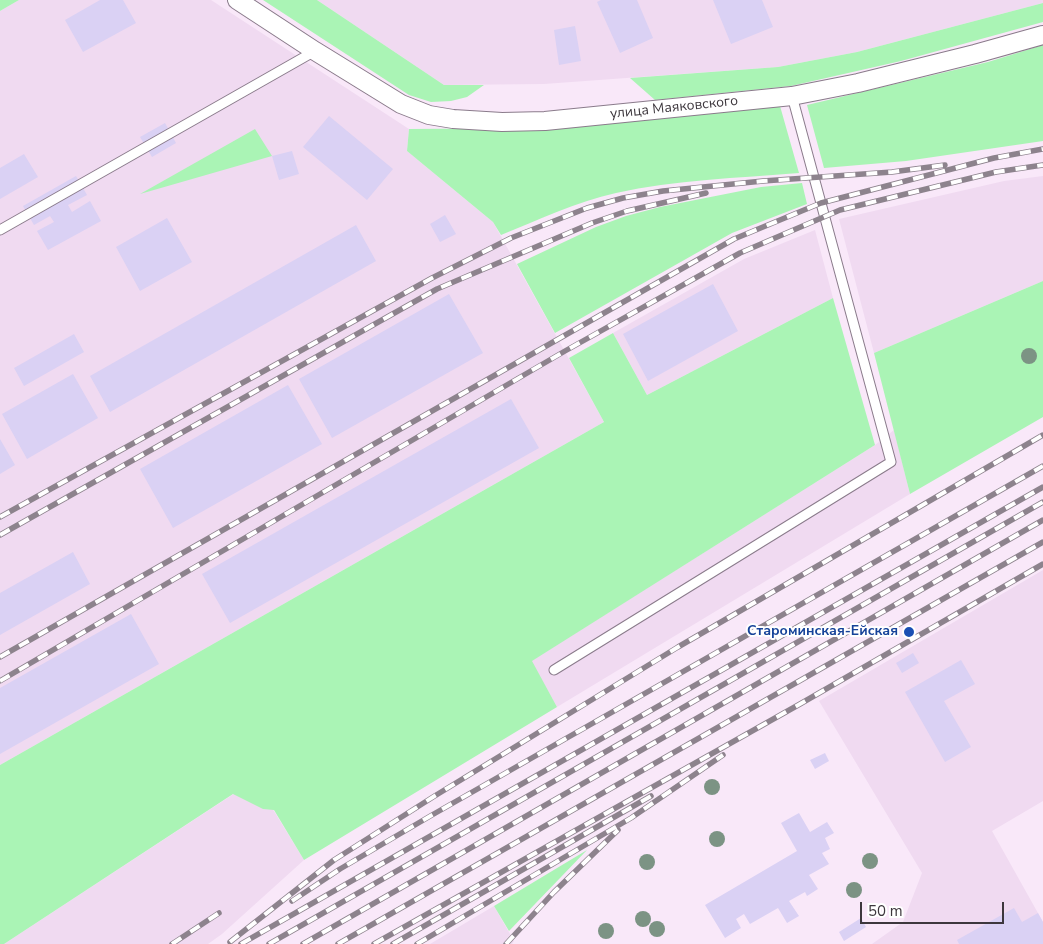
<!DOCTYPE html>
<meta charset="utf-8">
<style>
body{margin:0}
#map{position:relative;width:1043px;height:944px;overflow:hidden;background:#f9e8f9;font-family:"Nunito Sans",sans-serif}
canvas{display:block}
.scale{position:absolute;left:860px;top:902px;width:144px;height:22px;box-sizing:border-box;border:2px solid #3d373d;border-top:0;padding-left:6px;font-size:15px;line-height:18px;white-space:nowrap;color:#3d373d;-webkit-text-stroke:4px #fff;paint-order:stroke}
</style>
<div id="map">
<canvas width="1043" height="944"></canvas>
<div class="scale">50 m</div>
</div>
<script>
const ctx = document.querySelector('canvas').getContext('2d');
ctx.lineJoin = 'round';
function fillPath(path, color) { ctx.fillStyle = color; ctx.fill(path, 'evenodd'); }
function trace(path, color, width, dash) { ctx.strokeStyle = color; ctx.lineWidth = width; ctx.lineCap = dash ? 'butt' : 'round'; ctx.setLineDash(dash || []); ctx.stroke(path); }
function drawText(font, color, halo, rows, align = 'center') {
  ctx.font = font + ' "Nunito Sans",sans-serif'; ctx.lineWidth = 4; ctx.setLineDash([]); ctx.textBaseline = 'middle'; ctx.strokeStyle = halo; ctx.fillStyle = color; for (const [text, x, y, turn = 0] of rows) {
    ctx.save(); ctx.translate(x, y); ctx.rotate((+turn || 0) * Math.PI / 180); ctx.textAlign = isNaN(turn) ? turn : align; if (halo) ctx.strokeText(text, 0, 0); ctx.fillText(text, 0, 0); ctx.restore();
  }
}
fillPath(new Path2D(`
 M19,0h192l198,129 -2,22 86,71 111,200 -604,343v-754z
 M317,0h726v3l-186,49 -79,15 -234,17 -100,1z
 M1043,176v105l-169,72 -35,-134 165,-38z
 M815,230l18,68 -186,97 -34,-62 131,-74z
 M894,430l16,64 -353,213 -26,-46 344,-216z
 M1043,570v231l-51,30 51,91v22h-171l31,-22 19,-49 -103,-172z
 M255,780l49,80 -82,74 -14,10h-204z
 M494,906l20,35 -2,3h-82z`), '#f0daf1');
fillPath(new Path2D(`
 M0,0h19l-19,11z
 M263,0h54l127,85h40l-17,12 -16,4 -20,1 -22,-7z
 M1043,3v19l-142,39 -110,25 -136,14 -25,-22 148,-11 79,-15z
 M1043,45v96l-137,20 -82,7 -17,-63 181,-43z
 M780,106l19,67c-61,5 -124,7 -183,20 -40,9 -78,27 -115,42l-8,-13 -86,-71 2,-22 140,-1z
 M255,129l17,27 -132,38z
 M802,183l5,21 -75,29 -177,100 -38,-69 79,-37 30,-11 34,-9 101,-20z
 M1043,281v136l-133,77 -36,-141z
 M833,298l42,147 -343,216 25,46 -253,153 -30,-50 -11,-1 -30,-15 -229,150h-4v-179l604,-343 -35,-64 44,-25 34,62z
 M587,850l-78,81 -15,-25z`), '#aaf4b5');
fillPath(new Path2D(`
 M100,0h23l13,23 -53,29 -18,-32z
 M601,0h36l16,38 -33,15 -23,-51z
 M713,0h49l11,27 -42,17z
 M575,26l6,35 -22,4 -5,-35z
 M329,116l64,53 -26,31 -64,-53z
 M165,123l11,20 -24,14 -12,-20z
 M292,151l7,23 -20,6 -7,-24z
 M24,154l14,23 -38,22v-31z
 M76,176l11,19 -19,10 4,7 18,-11 11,20 -53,29 -11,-19 17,-9 -4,-6 -16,9 -11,-19z
 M445,215l11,19 -16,8 -10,-18z
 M167,218l25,44 -52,29 -24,-44z
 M356,225l20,36 -266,151 -20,-36z
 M713,284l25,47 -90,50 -25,-47z
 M449,294l34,59 -151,85 -33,-59z
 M74,334l10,18 -60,34 -10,-18z
 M73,374l25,44 -71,41 -25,-45z
 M288,385l34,59 -149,84 -33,-59z
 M511,399l28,49 -309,175 -28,-49z
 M0,439l15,26 -15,9z
 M73,552l17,32 -90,51v-42z
 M131,614l28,50 -159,90v-66z
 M913,653l6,10 -17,10 -6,-10z
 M961,660l14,24 -31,17 27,46 -26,15 -40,-70z
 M825,753l4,8 -14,8 -5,-9z
 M799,813l11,19 17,-10 7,11 -9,5 5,11 -8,4 7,11 -20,11 9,14 -11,7 -2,-4 -16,9 10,15 -12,7 -9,-15 -28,16 -6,-10 -8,5 5,9 -16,10 -20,-33 92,-54 -16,-28z
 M1014,908l8,14 16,-9 5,9v22h-84l-2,-4z
 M861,918l5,9 -22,14 -5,-9z`), '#dad1f4');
const service = new Path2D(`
 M0,230l315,-179
 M554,670l337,-208 -99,-366`);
const minor = new Path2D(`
 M237,0l78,51 86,53 28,11 24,4 49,3 43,-1 247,-25 66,-13 117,-29 68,-19`);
trace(service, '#8a7b8b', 11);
trace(minor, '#8a7b8b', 20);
trace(service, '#fff', 9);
trace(minor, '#fff', 18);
const rail = new Path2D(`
 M0,517l432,-239 79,-40 76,-30 36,-10 40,-7 100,-10 129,-9 53,-7
 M0,535l437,-246 155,-66 35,-12 79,-18
 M0,657l734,-418 87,-36 173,-45 49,-9
 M0,681l565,-330 175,-98 100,-43 156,-38 47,-7
 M292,901l48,-32 92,-54 611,-349
 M230,942l104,-82 99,-63 245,-150 365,-212
 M172,944l47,-31
 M241,944l802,-457
 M269,944l774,-442
 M303,944l740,-424
 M338,944l705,-402
 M374,944l426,-240 243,-140
 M393,944l258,-148
 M417,944l214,-126 92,-63
 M506,944l48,-52 64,-62`);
trace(rail, '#8d838d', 5.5);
trace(rail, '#fff', 4, [11]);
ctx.fillStyle = '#7c9384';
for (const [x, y] of [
 [1029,356],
 [712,787],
 [717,839],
 [870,861],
 [647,862],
 [854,890],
 [643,919],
 [657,929],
 [606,931]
]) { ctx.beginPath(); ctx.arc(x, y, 8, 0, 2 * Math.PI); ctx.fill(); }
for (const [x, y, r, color] of [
 [909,632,6,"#1a4fb4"]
]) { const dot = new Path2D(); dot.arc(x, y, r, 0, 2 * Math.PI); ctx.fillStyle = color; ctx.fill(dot); trace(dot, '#fff', 2); }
drawText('14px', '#3d373d', '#fff', [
 ["улица Маяковского",674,108,-6]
]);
drawText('bold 14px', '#164399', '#fff', [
 ["Староминская-Ейская",898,632]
], 'right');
</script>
